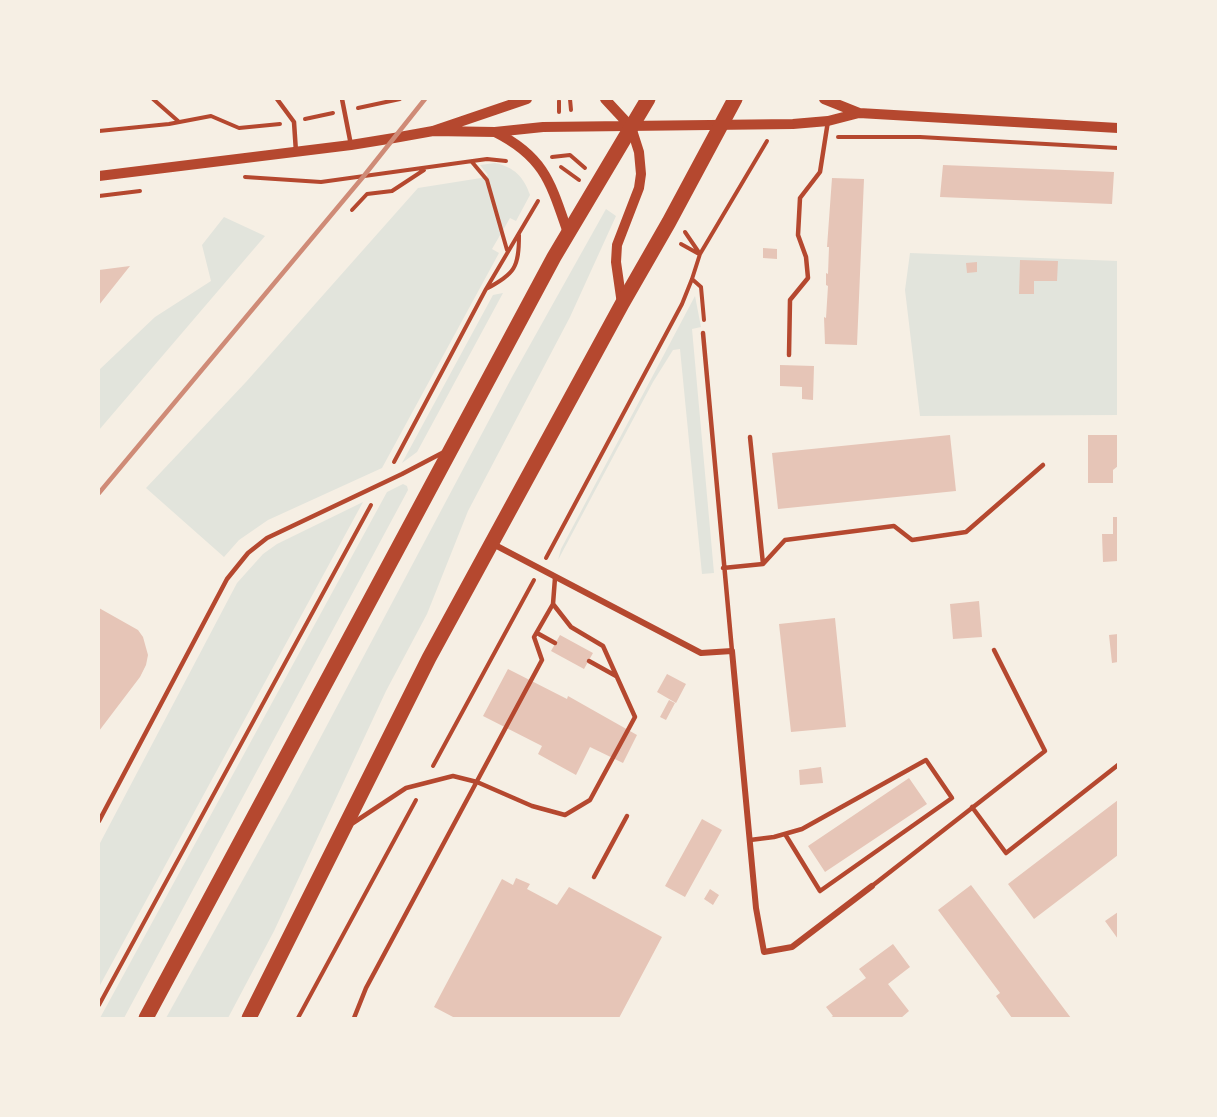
<!DOCTYPE html>
<style>
body{margin:0}
#map{position:relative;width:1217px;height:1117px;overflow:hidden;background:#f6efe4;font-family:"Open Sans",sans-serif}
canvas{display:block}
.frame{position:absolute;inset:0;border:100px solid #f6efe4;pointer-events:none}
</style>
<div id="map">
<canvas width="1217" height="1117"></canvas>
<div class="frame"></div>
</div>
<script>
const ctx = document.querySelector('canvas').getContext('2d');
ctx.lineJoin = 'round';
function fillPath(path, color) { ctx.fillStyle = color; ctx.fill(path, 'evenodd'); }
function trace(path, color, width, dash) { ctx.strokeStyle = color; ctx.lineWidth = width; ctx.lineCap = dash ? 'butt' : 'round'; ctx.setLineDash(dash || []); ctx.stroke(path); }
fillPath(new Path2D(`
 M495,163c19,4 29,14 35,32l-14,26 -6,-3 -18,31 7,4 -117,215 -114,52 -29,20 -15,17 -78,-69 100,-106 172,-194 63,-10 7,-3 -8,-10z
 M606,209l10,7 -46,101 -102,194 -41,103 -41,77 -112,240 -46,87h-62l125,-225 221,-416z
 M224,217l41,19 -166,194v-60l56,-53 56,-36 -9,-36z
 M910,253l208,8v154l-198,1 -15,-126z
 M503,293l-86,159 -15,11 91,-168z
 M695,296l6,31 -9,2 22,244 -12,1 -22,-225 -7,1 -20,32 -95,178 3,-11z
 M403,484l4,2 1,4 -284,528h-24l287,-526z
 M363,502l-264,485v-142l138,-262 26,-29 14,-10z`), '#e2e4dc');
fillPath(new Path2D(`
 M943,165l171,7 -2,32 -172,-7z
 M832,178l32,1 -7,166 -32,-1 -1,-27 2,1 2,-32 -2,-1v-12l2,1 1,-27h-2z
 M763,248l14,1v10l-14,-1z
 M1020,260l38,1 -1,20h-23v13h-15z
 M977,262v10l-10,1 -1,-10z
 M130,266l-31,39v-35z
 M780,365l34,1 -1,34 -11,-1v-12l-22,-1z
 M950,435l6,56 -178,18 -6,-56z
 M1088,435h30v31l-5,4v13h-25z
 M1113,517h5v44l-15,1 -1,-28h11z
 M979,601l3,36 -29,2 -3,-35z
 M99,608l39,22 5,7 5,18 -2,10 -6,12 -41,54z
 M835,618l11,109 -55,5 -12,-108z
 M1118,634v28l-6,1 -3,-28z
 M560,635l33,18 -9,16 -33,-18z
 M508,669l59,30 1,-3 69,39 -14,28 -33,-16 -14,28 -38,-21 4,-8 -59,-30z
 M667,674l19,10 -10,19 -19,-11z
 M669,700l6,3 -9,17 -6,-3z
 M821,767l2,16 -23,2 -1,-15z
 M909,778l18,26 -102,68 -17,-26z
 M1118,800v55l-84,64 -26,-35z
 M702,819l20,11 -37,67 -20,-11z
 M516,878l14,6 -3,5 30,16 12,-18 93,50 -43,81h-164l-21,-11 68,-128 11,6z
 M971,885l100,133h-59l-16,-22 4,-3 -62,-83z
 M710,889l9,6 -6,10 -9,-6z
 M1118,912v27l-13,-18z
 M893,944l17,23 -22,17 21,27 -8,7h-71l3,-2 -7,-9 40,-29 -7,-9z`), '#e6c5b7');
trace(new Path2D(`
 M153,99l25,22
 M570,99l1,11
 M559,101v11
 M358,108l42,-9
 M305,119l28,-6
 M99,131l70,-7 42,-8 28,12 41,-4
 M838,137h82l198,11
 M552,157l18,-2 15,13
 M472,162l15,18 20,70
 M561,167l18,13
 M245,177l76,5 166,-23 19,2
 M99,196l41,-5
 M352,210l15,-16 25,-3 32,-21
 M685,232l15,22
 M681,244l18,10
 M692,279l9,8 3,33
 M486,289c29,-15 33,-22 33,-54
 M394,462l92,-173 52,-88
 M546,558l136,-254 10,-25 8,-25 67,-113
 M433,766l101,-186
 M99,1005l272,-500
 M298,1018l118,-218`), '#b5482f', 4);
trace(new Path2D(`
 M277,99l17,23 2,30
 M342,99l9,46
 M703,333l29,318
 M789,355l1,-55 18,-22 -2,-21 -8,-22 2,-37 20,-26 8,-51
 M750,437l13,127
 M723,568l40,-4 22,-24 109,-14 18,14 54,-8 77,-67
 M537,633l18,10
 M589,661l27,15
 M972,807l34,46 112,-88
 M99,821l128,-242 21,-26 19,-15 135,-64 42,-22
 M353,823l53,-35 47,-12 24,6 55,24 33,9 25,-15 45,-83 -32,-71 -32,-19 -18,-23 2,-26
 M750,840l24,-3 28,-8 124,-69 26,38 -132,93 -35,-57
 M594,877l33,-61
 M872,886l173,-135 -51,-101
 M354,1018l12,-30 176,-328 -8,-23 19,-33`), '#b5482f', 4.5);
trace(new Path2D(`
 M493,544l208,109 31,-2 24,257 8,44 28,-5 80,-61`), '#b5482f', 6);
trace(new Path2D(`
 M605,99l26,28 8,25 2,22 -2,14 -22,57 -1,17 6,42
 M824,99l35,14
 M433,131l62,1 48,-5 250,-3 35,-3 31,-8 259,15
 M495,132c50,25 56,52 73,101
 M99,176l252,-31 43,-7 39,-7 94,-32`), '#b5482f', 10);
trace(new Path2D(`
 M146,1018l408,-761 94,-158
 M249,1018l180,-360 193,-354 47,-82 66,-123`), '#b5482f', 15);
trace(new Path2D(`
 M99,493l264,-316 62,-78`), '#cf8b77', 4.5);
</script>
